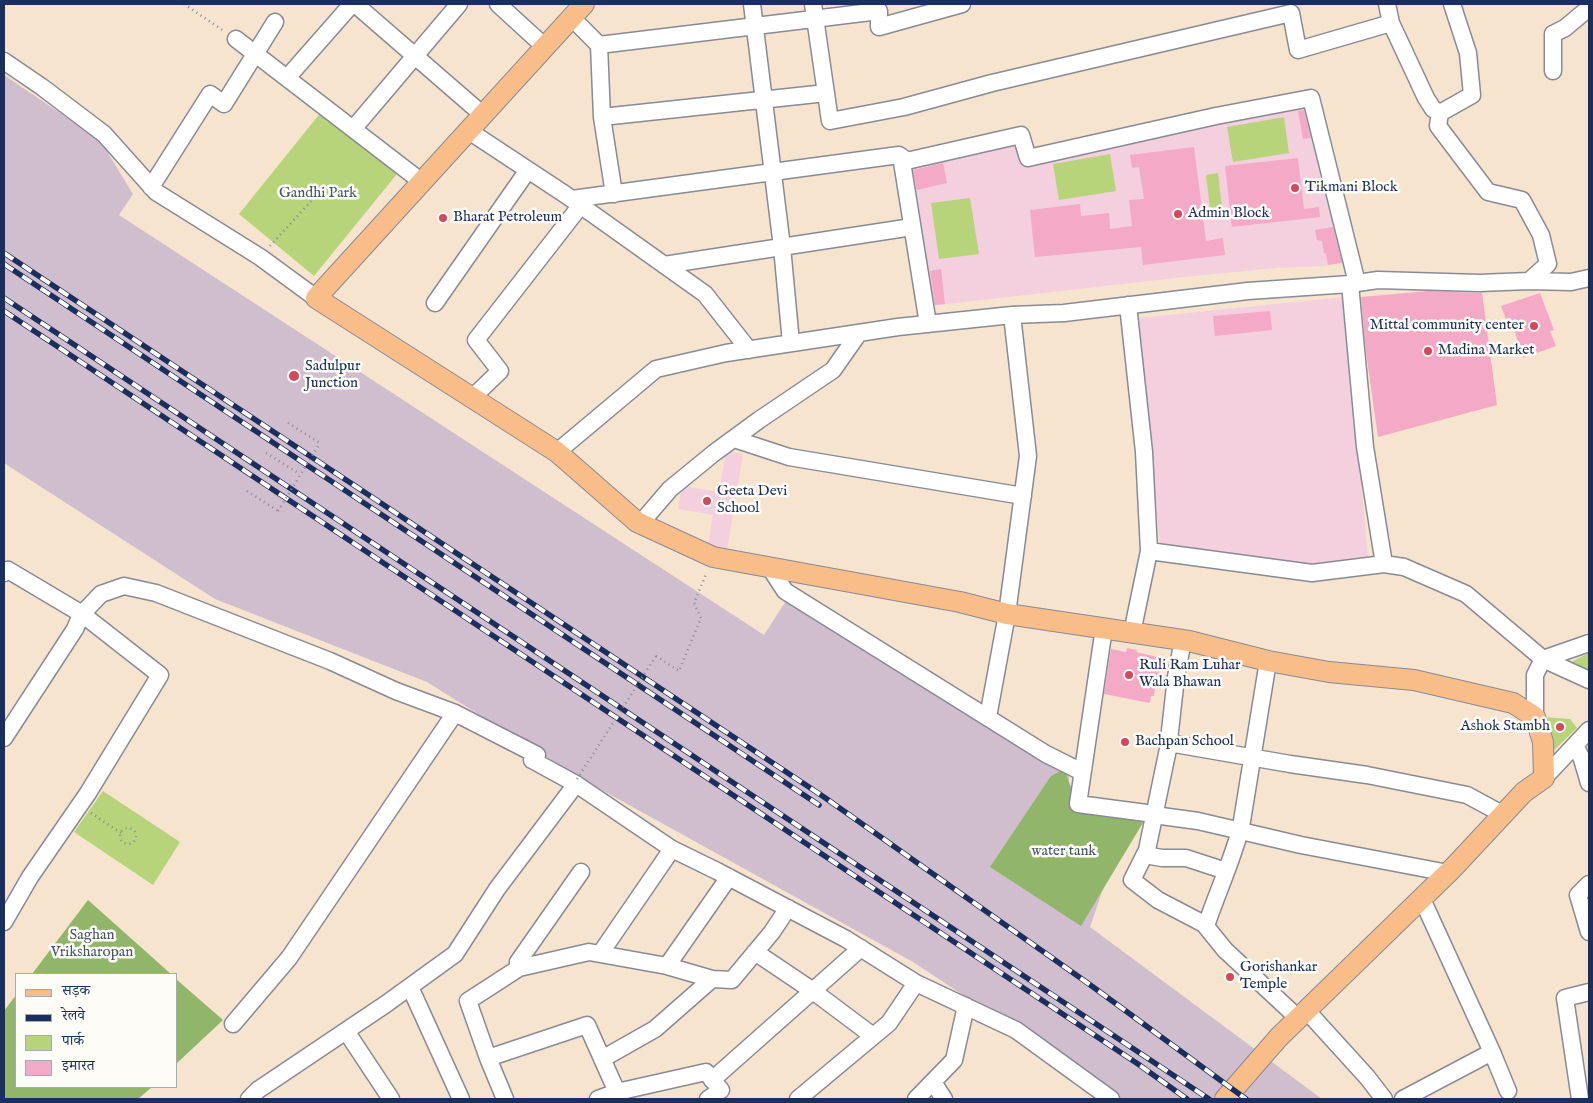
<!DOCTYPE html>
<meta charset="utf-8">
<style>
body{margin:0}
#map{position:relative;width:1593px;height:1103px;overflow:hidden;background:#f6e4ce;font-family:"IM FELL English","Noto Serif Devanagari",serif}
canvas{display:block}
.frame{position:absolute;inset:0;border:5px solid #1b2f5e;pointer-events:none}
.legend{position:absolute;left:15px;top:973px;width:162px;height:115px;box-sizing:border-box;background:#fdfcf7;border:1px solid #a3aaba;margin:0;padding:6px 9px;list-style:none;font-size:15px;color:#1b2f5e}
.legend li{display:flex;align-items:center;gap:10px;height:25px}
.legend b{width:25px;border:1px solid #a3aaba}
</style>
<div id="map">
<canvas width="1593" height="1103"></canvas>
<div class="frame"></div>
<ul class="legend">
<li><b style="height:6px;background:#f8bd89"></b>सड़क</li>
<li><b style="height:6px;background:#1b2f5e"></b>रेलवे</li>
<li><b style="height:14px;background:#b7d47a"></b>पार्क</li>
<li><b style="height:14px;background:#f4a9c6"></b>इमारत</li>
</ul>
</div>
<script>
const ctx = document.querySelector('canvas').getContext('2d');
ctx.lineJoin = 'round';
function fillPath(path, color) { ctx.fillStyle = color; ctx.fill(path, 'evenodd'); }
function trace(path, color, width, dash) { ctx.strokeStyle = color; ctx.lineWidth = width; ctx.lineCap = dash ? 'butt' : 'round'; ctx.setLineDash(dash || []); ctx.stroke(path); }
function drawText(font, color, halo, rows, align = 'center') {
  ctx.font = font + ' "IM FELL English",serif'; ctx.lineWidth = 5; ctx.setLineDash([]); ctx.textBaseline = 'middle'; ctx.strokeStyle = halo; ctx.fillStyle = color; for (const [text, x, y, turn = 0] of rows) {
    ctx.save(); ctx.translate(x, y); ctx.rotate((+turn || 0) * Math.PI / 180); ctx.textAlign = isNaN(turn) ? turn : align; if (halo) ctx.strokeText(text, 0, 0); ctx.fillText(text, 0, 0); ctx.restore();
  }
}
fillPath(new Path2D(`
 M1307,105l26,120 9,37 -17,4 -48,2 -84,8 -264,30 -22,-140 110,-27 5,23z
 M1344,297l24,261 -49,9 -159,-21 -21,-228z
 M726,451l17,3 -16,95 -19,-3 5,-31 -35,-6 4,-23 37,6z`), '#f4cfde');
fillPath(new Path2D(`
 M4,75l96,65 33,54 -14,21 645,420 27,-42 278,182v30l55,22 -34,100 232,172h-201l-208,-137 -331,-183 -155,-97 -212,-83 -211,-136z`), '#d0bdce');
fillPath(new Path2D(`
 M322,111l75,63 -83,102 -75,-62z
 M1284,117l5,36 -56,9 -6,-35z
 M1110,154l6,37 -57,9 -6,-36z
 M1218,173l5,43 -12,1 -5,-42z
 M970,198l9,56 -40,5 -8,-56z
 M1589,653v21l-20,-11z
 M1543,717l27,2 7,9 -26,25z
 M103,791l77,51 -27,43 -79,-53z`), '#b7d47a');
fillPath(new Path2D(`
 M1064,769l11,29 69,23 -63,105 -91,-59 61,-91z
 M88,900l83,74h-139z
 M176,979l47,41 -47,44z
 M16,995v92h136l-14,12h-134v-88z`), '#91b66a');
fillPath(new Path2D(`
 M1304,110l7,28 -8,1 -5,-28z
 M1194,147l12,94 17,-3 2,17 -82,10 -2,-18 -106,10 -5,-47 50,-6 1,12 28,-3 1,16 22,-3 -3,-26 15,-1 -5,-32 -7,1 -2,-13z
 M1298,158l6,51 15,-2 1,10 -88,10 -7,-61z
 M943,163l4,20 -30,7 -4,-20z
 M1333,227l9,36 -14,2 -2,-12h-2l-2,-12 -5,-1 -2,-10z
 M941,269l4,35 -10,1 -5,-34z
 M1428,291l54,2 15,112 -119,32 -12,-85 -5,-55z
 M1540,293l14,37 -4,1 6,15 -33,12 -10,-32 -4,1 -8,-21z
 M1270,311l2,19 -57,6 -2,-20z
 M1127,648l10,2 -1,2 17,4 3,1 -2,9 6,1 -2,13 2,9 -5,-1 -1,8h-3l-1,7 -46,-9 7,-45 15,3z`), '#f4a9c6');
const minor = new Path2D(`
 M355,4l128,111
 M498,4l47,43
 M752,4l30,243 9,96
 M813,4l17,117 74,-14 88,-24 299,-70 7,37 93,-27
 M1387,4l4,19 35,75 7,11 7,4 -2,13 50,66 34,8 19,35 7,29 -19,17
 M571,17l28,28 3,72 12,77
 M236,39l186,143
 M599,45l280,-34v16l83,-23
 M4,61l38,26 62,47 52,58 104,65 56,41
 M1553,71v-37l12,-6 24,-20
 M287,78l65,-74
 M1440,113l32,-18 -4,-42 -16,-49
 M602,117l224,-24
 M353,129l106,-125
 M469,131l97,64 139,99 44,56
 M151,187l59,-93 14,10 51,-82
 M572,199l327,-44 8,6
 M664,265l248,-38
 M1350,284l15,163 19,117 20,3 62,27 77,65 46,21
 M435,303l93,-133
 M1128,305l16,147 5,99 -17,82
 M928,324l-26,-162 119,-27 7,23 188,-42 95,-18 46,185
 M472,398l28,-27 -24,-31 105,-135
 M734,439l55,18 234,39
 M557,452l99,-83 70,-16 172,-26 114,-12 52,-2 184,-22 102,-7 28,-4 101,3 50,-2 42,1 18,-4
 M640,524l30,-35 44,-36 45,-33 74,-50 26,-37
 M1149,551l163,22 72,-9
 M770,568l15,23 261,163 36,18
 M4,573l4,-3 74,44 78,61 -72,118 -58,84 -26,45
 M1104,628l-26,176 76,10
 M1183,640l-7,37 -8,72 -21,101 -15,30 26,20 46,24 21,26 74,69
 M988,717l19,-103 21,-158 -16,-141
 M1535,717v-42l8,-16 46,-16
 M4,738l71,-109 6,-14 20,-21 23,-8 32,7 174,68 66,30 59,22
 M1169,743l121,21 77,11 100,20 37,20
 M1575,745l7,14 7,24
 M1544,778l45,-48
 M1154,815l44,6 103,24 147,28
 M1145,855l17,3h24l40,13
 M1589,884l-11,11 11,37
 M1422,899l70,153 16,39
 M1206,926c11,-33 26,-65 35,-99l27,-166
 M755,952l58,39 60,45
 M600,954l72,-105
 M667,966l62,-89
 M519,968l-1,-6 63,-90
 M712,979l20,1 40,-48 16,-24
 M410,987l51,112
 M1307,1011l60,66 17,22
 M233,1024l56,-66 166,-245 82,42 -5,5 44,24 96,65 45,22 129,68 70,44 100,47 95,69
 M346,1031l45,68
 M488,1058l-20,-57 51,-33 70,-16 78,14 45,13 -57,50 -53,30
 M712,1080l149,-132
 M933,1082l11,17
 M249,1099l9,-9 128,-86 69,-50 42,-65 79,-105
 M505,1099l-17,-41 99,-33 30,67 -19,7
 M620,1099l-3,-7 89,-20 15,18 -13,9
 M798,1099l91,-76 27,-40
 M916,1099l38,-39 12,-54
 M1403,1099l89,-47
 M1580,1099l-15,-101 24,-6`);
const major = new Path2D(`
 M584,4l-268,294 241,154 80,70 76,35 247,45 47,12 182,27 79,20 61,11 85,8 99,23 22,14 8,25 1,36 -20,14 -72,77 -173,168 -54,62`);
trace(minor, '#888a96', 19);
trace(major, '#888a96', 22);
trace(new Path2D(`
 M184,4l40,27
 M270,246l44,-48
 M288,423l32,20
 M266,453l34,21
 M247,491l31,20
 M656,656l23,15 22,-53 -7,-15 13,-31
 M91,813l30,20
 M120 836a8 8 0 1 1 16 0a8 8 0 1 1-16 0Z`), '#888a96', 2.5, [1, 4]);
trace(minor, '#fff', 16);
trace(major, '#f8bd89', 20);
const rail = new Path2D(`
 M4,253l820,544 265,187 157,115
 M4,264l815,541
 M4,298l1205,801
 M4,311l1134,753 49,35`);
trace(rail, '#1b2f5e', 5.5);
trace(rail, '#fdfcf7', 4, [11]);
trace(new Path2D(`
 M278,511l42,-68
 M577,779l79,-123`), '#888a96', 2.5, [1, 4]);
for (const [x, y, r, color] of [
 [1295,188,5,"#d1495b"],
 [1178,214,5,"#d1495b"],
 [443,218,5,"#d1495b"],
 [1534,326,5,"#d1495b"],
 [1428,351,5,"#d1495b"],
 [294,376,6,"#d1495b"],
 [707,501,5,"#d1495b"],
 [1129,675,5,"#d1495b"],
 [1560,727,5,"#d1495b"],
 [1125,742,5,"#d1495b"],
 [1230,977,5,"#d1495b"]
]) { const dot = new Path2D(); dot.arc(x, y, r, 0, 2 * Math.PI); ctx.fillStyle = color; ctx.fill(dot); trace(dot, '#fdfcf7', 2); }
drawText('15px', '#1b2f5e', '#fdfcf7', [
 ["Tikmani Block",1305,188],
 ["Admin Block",1188,214],
 ["Bharat Petroleum",453,218],
 ["Mittal community center",1524,326,"right"],
 ["Madina Market",1438,351],
 ["Sadulpur",305,367],
 ["Junction",305,384],
 ["Geeta Devi",717,492],
 ["School",717,509],
 ["Ruli Ram Luhar",1139,666],
 ["Wala Bhawan",1139,683],
 ["Ashok Stambh",1550,727,"right"],
 ["Bachpan School",1135,742],
 ["Gorishankar",1240,968],
 ["Temple",1240,985]
], 'left');
drawText('15px', '#425865', '#fdfcf7', [
 ["Gandhi Park",318,194],
 ["water tank",1064,852],
 ["Saghan",92,936],
 ["Vriksharopan",92,953]
]);
</script>
